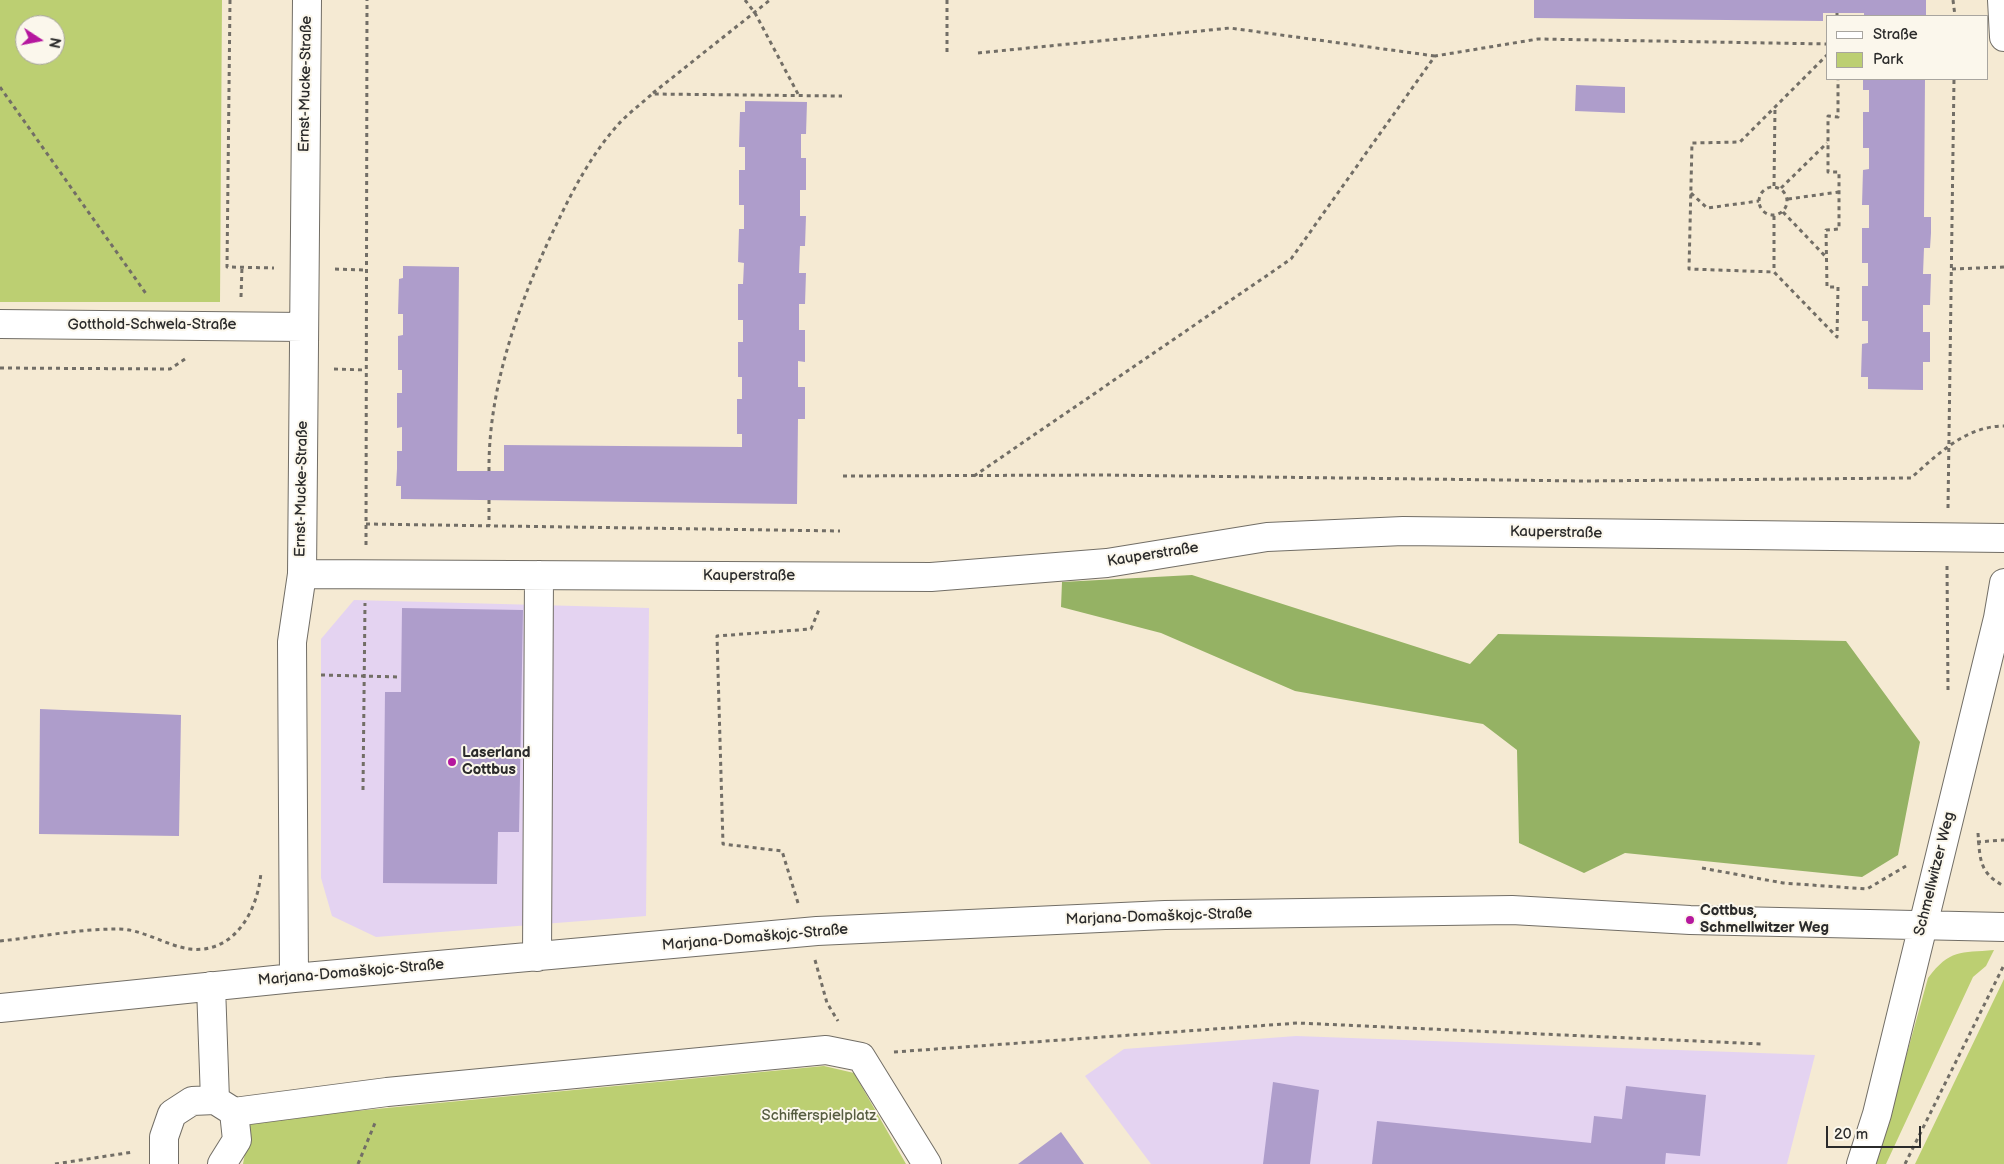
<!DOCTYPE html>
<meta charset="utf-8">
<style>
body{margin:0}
#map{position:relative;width:2004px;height:1164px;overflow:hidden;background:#f5ead3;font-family:"Balsamiq Sans",sans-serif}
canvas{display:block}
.legend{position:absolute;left:1826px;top:15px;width:162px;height:65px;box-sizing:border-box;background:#fbf7ec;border:1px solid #a8a59f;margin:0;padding:6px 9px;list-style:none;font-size:15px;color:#2b2b2b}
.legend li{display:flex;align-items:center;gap:10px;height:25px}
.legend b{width:25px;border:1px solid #a8a59f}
.north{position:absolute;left:15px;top:15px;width:50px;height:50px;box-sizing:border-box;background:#fbf7ec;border:1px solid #a8a59f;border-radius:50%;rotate:101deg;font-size:14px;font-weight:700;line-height:20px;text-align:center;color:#2b2b2b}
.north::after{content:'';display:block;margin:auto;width:18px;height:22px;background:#b5179e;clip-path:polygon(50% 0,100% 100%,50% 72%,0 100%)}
.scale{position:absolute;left:1826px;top:1126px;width:95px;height:22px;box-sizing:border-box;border:2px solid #2b2b2b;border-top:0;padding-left:6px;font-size:15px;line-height:18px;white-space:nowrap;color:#2b2b2b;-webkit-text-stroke:4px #fbf7ec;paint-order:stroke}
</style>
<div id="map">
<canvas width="2004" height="1164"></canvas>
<ul class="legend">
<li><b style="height:6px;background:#fff"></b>Straße</li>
<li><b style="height:14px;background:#bccf72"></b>Park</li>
</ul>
<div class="north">N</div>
<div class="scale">20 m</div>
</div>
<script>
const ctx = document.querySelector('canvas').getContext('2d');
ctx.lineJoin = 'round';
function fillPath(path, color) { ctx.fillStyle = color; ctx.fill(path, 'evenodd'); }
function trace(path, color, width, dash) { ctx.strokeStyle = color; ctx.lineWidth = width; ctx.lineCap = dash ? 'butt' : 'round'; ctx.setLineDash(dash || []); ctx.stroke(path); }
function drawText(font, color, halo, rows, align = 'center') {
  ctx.font = font + ' "Balsamiq Sans",sans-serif'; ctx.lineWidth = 4; ctx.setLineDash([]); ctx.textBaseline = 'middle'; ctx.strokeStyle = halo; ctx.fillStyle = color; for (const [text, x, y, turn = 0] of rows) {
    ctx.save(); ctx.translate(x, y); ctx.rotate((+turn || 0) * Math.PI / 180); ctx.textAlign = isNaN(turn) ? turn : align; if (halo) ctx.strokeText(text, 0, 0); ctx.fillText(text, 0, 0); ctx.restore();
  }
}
fillPath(new Path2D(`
 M354,600l295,8 -3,308 -270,21 -44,-21 -11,-38v-239z
 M1296,1036l519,19 -28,109h-636l-66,-88 39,-27z`), '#e4d3f1');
fillPath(new Path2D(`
 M0,0h222l-2,302h-220zM25,25h30v30h-30z
 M1994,950l-8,16 -13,11 -87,187h-10l52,-186c22,-29 32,-25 66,-28z
 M2004,979v185h-89z
 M824,1066l30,7 52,91h-663l8,-43z`), '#bccf72');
fillPath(new Path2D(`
 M1192,575l278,89 28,-30 348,7 74,101 -22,113 -36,22 -237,-24 -41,20 -65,-30 -2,-93 -34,-26 -188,-33 -134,-58 -100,-26 1,-25z`), '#95b264');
fillPath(new Path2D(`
 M1534,0h392v16h-62v-3h-41v8l-289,-3z
 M1863,79h62l-1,138h7v16l-1,15h-6l-1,26h8l-1,31h-7v27h7v30h-7v28l-55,-1v-12h-7l1,-33 6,-1v-22h-6v-35h6v-23h-6v-35h7v-23h-7l1,-35 6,-1v-21h-6v-36h6v-22h-6z
 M1576,85l49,2v26l-50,-2z
 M745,101l62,1 -1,32h-5v24h5v32h-6v26h6l-1,30h-5l-1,27h7l-1,31h-6v26h6v32l-7,-1v26h7v32h-7l-1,85 -396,-5v-13h-5l1,-17v-18h5v-24l-5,1v-35h5v-23h-4v-34l5,-1v-21h-5l1,-35 4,-1v-12l56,1 -2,204h47v-26l238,2v-13h-5v-35h5v-22h-4v-35h5v-22h-5v-36h5l1,-21 -6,-1 1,-33h5v-24h-5v-35h6v-23h-6l1,-35h5z
 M402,608l121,2 -4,222h-21l-1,52 -114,-1 2,-191h16z
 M40,709l141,6 -2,121 -140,-2z
 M1273,1082l46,8 -9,74h-47z
 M1626,1086l80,9 -6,61 -34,-3 -1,11h-293l5,-43 214,22 3,-27 28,3z
 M1061,1132l23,32h-66z`), '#ae9dcb');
const minor = new Path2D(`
 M2002,0l2,37
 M0,324l304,3
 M302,574l629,3 176,-14 160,-26 136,-6 601,7
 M537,957l2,-382
 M294,978l-2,-336 10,-68 5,-574
 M211,986l4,114
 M0,1008l294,-30 523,-47 348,-16 347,-5 178,10 314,7
 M164,1164v-27l8,-23 20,-13 23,-1 19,12 153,-20 439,-42 35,7 66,107
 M222,1164l15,-24 -3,-28
 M1861,1164l16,-50 121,-496 6,-35`);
trace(minor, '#726e66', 30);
trace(new Path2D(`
 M230,0l-3,267 47,1
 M745,0l10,13 43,81
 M947,0v53
 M1953,0l2,16
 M1837,13v3
 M978,53l252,-25 205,28
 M1828,54l-88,88 -48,1 -3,126 85,3 63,65 1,-50h-11l-1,-57 13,-1v-57h-11v-56l10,1v-38
 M0,87l147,208
 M653,93l117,-93
 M1774,186l1,-78
 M1759 201a14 14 0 1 1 28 0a14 14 0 1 1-28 0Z
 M1781,188l46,-45
 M1691,193l16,15 52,-7
 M1788,199l51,-7
 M1783,212l43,45
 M1774,216v56
 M335,269l31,1
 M1952,269l52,-2
 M241,297l1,-30
 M0,368l170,1 18,-12
 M334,369l32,1
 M489,471c-1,-87 33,-177 71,-254 15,-31 33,-64 56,-90 10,-12 24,-22 36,-33l190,2
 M843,476l262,-1 479,6 327,-3c27,-24 55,-52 93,-52
 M974,476l317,-217 144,-203 103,-17 290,5
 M489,500v26
 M1948,508l6,-429
 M366,524l474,7
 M366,545l1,-545
 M1947,566l1,124
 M321,675l80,2
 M363,790l2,-187
 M1978,833c2,26 1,40 26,53
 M1977,842l27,-2
 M1702,868l81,15 84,6 39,-23
 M798,903l-16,-52 -59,-7 -6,-208 94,-7 9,-22
 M0,941c38,-4 79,-12 117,-12 23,-1 50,17 73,20 45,5 68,-39 71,-77
 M815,960l12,43 11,18
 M894,1052l404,-29 464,21
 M55,1164l78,-12
 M358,1164l17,-41
 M1905,1164l99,-199`), '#726e66', 3, [4, 4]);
trace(minor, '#fff', 28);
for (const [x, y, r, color] of [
 [452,762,5,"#b5179e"],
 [1690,920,5,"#b5179e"]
]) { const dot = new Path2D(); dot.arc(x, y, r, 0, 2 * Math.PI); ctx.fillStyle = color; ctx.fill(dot); trace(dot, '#fbf7ec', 2); }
drawText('15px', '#2b2b2b', '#fbf7ec', [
 ["Ernst-Mucke-Straße",306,84,-89],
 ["Gotthold-Schwela-Straße",152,325],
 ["Ernst-Mucke-Straße",302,489,-89],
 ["Kauperstraße",1556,533,1],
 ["Kauperstraße",1153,555,-9],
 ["Kauperstraße",749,576],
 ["Schmellwitzer Weg",1935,874,-76],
 ["Marjana-Domaškojc-Straße",1159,917,-2],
 ["Marjana-Domaškojc-Straße",755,938,-5],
 ["Marjana-Domaškojc-Straße",351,973,-5]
]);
drawText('bold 15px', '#2b2b2b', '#fbf7ec', [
 ["Laserland",462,753],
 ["Cottbus",462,770],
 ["Cottbus,",1700,911],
 ["Schmellwitzer Weg",1700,928]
], 'left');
drawText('15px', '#565c40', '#fbf7ec', [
 ["Schifferspielplatz",819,1116]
]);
</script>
